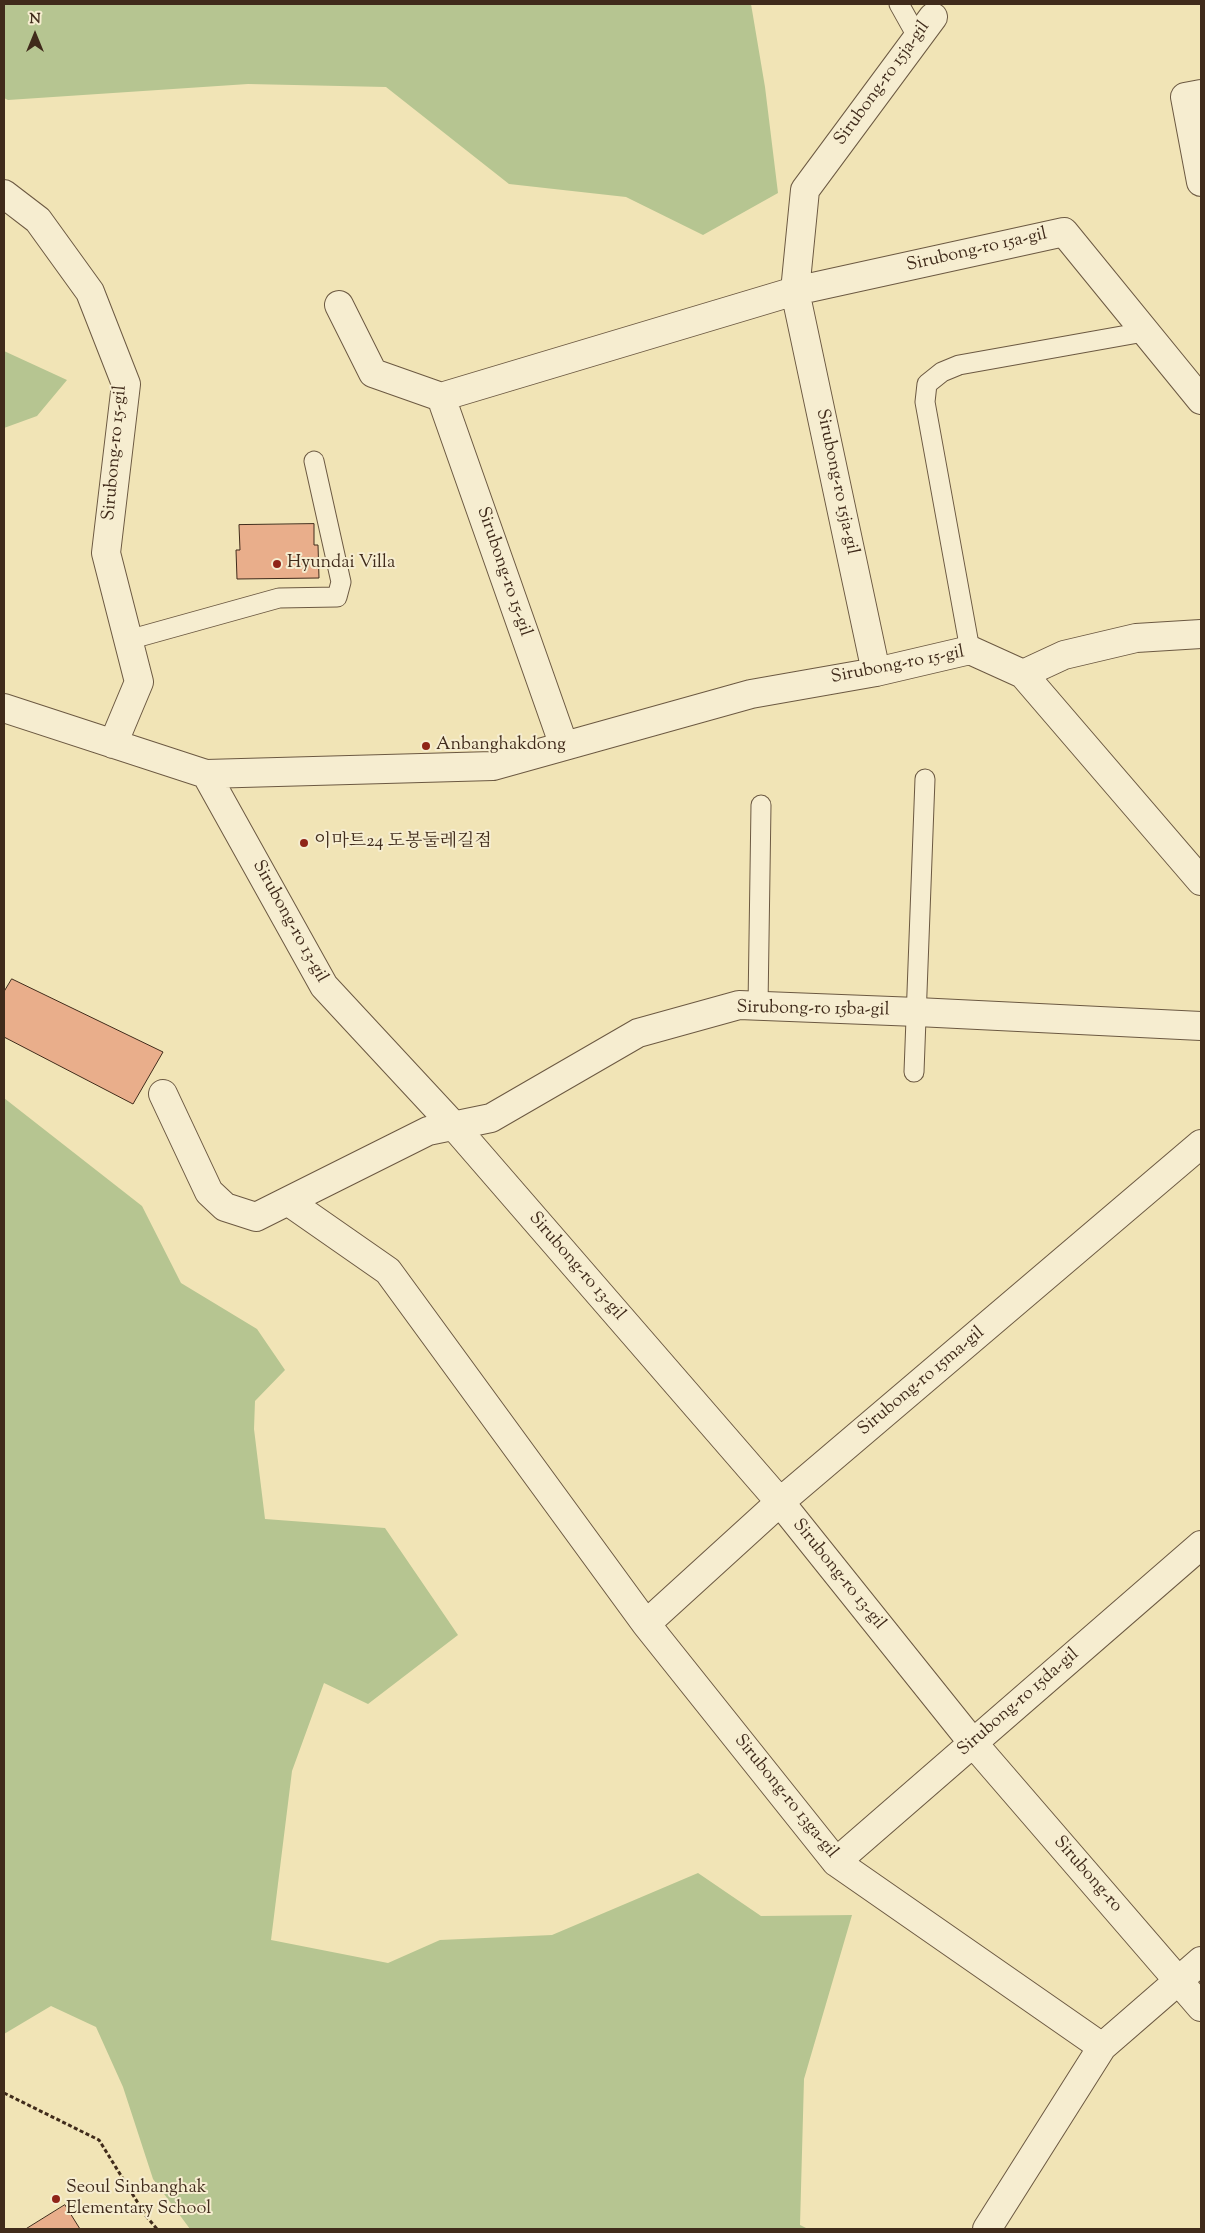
<!DOCTYPE html>
<meta charset="utf-8">
<style>
body{margin:0}
#map{position:relative;width:1205px;height:2233px;overflow:hidden;background:#f1e4b6;font-family:"Sorts Mill Goudy",serif}
canvas{display:block}
.frame{position:absolute;inset:0;border:5px solid #402b1b;pointer-events:none}
.north{position:absolute;left:10px;top:10px;width:50px;height:50px;-webkit-text-stroke:4px #f6edd0;paint-order:stroke;rotate:0deg;font-size:14px;font-weight:700;line-height:20px;text-align:center;color:#402b1b}
.north::after{content:'';display:block;margin:auto;width:18px;height:22px;background:#402b1b;clip-path:polygon(50% 0,100% 100%,50% 72%,0 100%)}
</style>
<div id="map">
<canvas width="1205" height="2233"></canvas>
<div class="frame"></div>
<div class="north">N</div>
</div>
<script>
const ctx = document.querySelector('canvas').getContext('2d');
ctx.lineJoin = 'round';
function fillPath(path, color) { ctx.fillStyle = color; ctx.fill(path, 'evenodd'); }
function trace(path, color, width, dash) { ctx.strokeStyle = color; ctx.lineWidth = width; ctx.lineCap = dash ? 'butt' : 'round'; ctx.setLineDash(dash || []); ctx.stroke(path); }
function drawText(font, color, halo, rows, align = 'center') {
  ctx.font = font + ' "Sorts Mill Goudy","Noto Serif KR",serif'; ctx.lineWidth = 4; ctx.setLineDash([]); ctx.textBaseline = 'middle'; ctx.strokeStyle = halo; ctx.fillStyle = color; for (const [text, x, y, turn = 0] of rows) {
    ctx.save(); ctx.translate(x, y); ctx.rotate((+turn || 0) * Math.PI / 180); ctx.textAlign = isNaN(turn) ? turn : align; if (halo) ctx.strokeText(text, 0, 0); ctx.fillText(text, 0, 0); ctx.restore();
  }
}
fillPath(new Path2D(`
 M4,4h747l14,83 13,106 -75,42 -77,-38 -117,-13 -123,-97 -138,-3 -240,16 -4,-2z
 M4,351l63,29 -30,36 -33,12z
 M4,1098l138,108 39,77 76,46 28,41 -30,31 -1,28 11,90 120,9 73,107 -90,69 -44,-21 -32,88 -21,169 117,23 52,-23 112,-5 146,-62 63,43 91,-1 -48,164 -4,146 8,4h-618l-37,-50 -30,-92 -27,-60 -45,-21 -47,28z`), '#b6c591');
const building = new Path2D(`
 M314,524v21h4l1,33 -82,1 -1,-29h4l-1,-25z
 M12,979l151,73 -30,52 -129,-67v-45z
 M65,2205l15,24h-54z`);
fillPath(building, '#e9ae8b');
trace(building, '#402b1b', 1);
const lane = new Path2D(`
 M899,4l19,34
 M128,640l151,-42 58,-1 4,-15 -27,-121
 M970,650l-45,-248 2,-18 15,-12 17,-7 185,-33
 M758,1006l3,-201
 M914,1072l11,-293`);
const street = new Path2D(`
 M1201,94l-16,3 16,85
 M4,194l34,26 52,72 36,92 -20,169 33,129 -26,62
 M339,305l34,68 68,24 123,349
 M441,397l354,-106 269,-59 137,168
 M876,672l-81,-381 10,-101 128,-173
 M1023,674l41,-19 72,-17 65,-4
 M4,708l202,66 287,-8 258,-72 125,-22 94,-22 53,24 178,207
 M206,774l118,212 130,140 326,376 193,241 228,264
 M163,1094l46,98 16,15 31,10 172,-86 63,-13 147,-85 101,-28 178,7 284,14
 M289,1202l99,69 258,353 190,238 266,185
 M646,1624l134,-122 421,-358
 M836,1862l365,-317
 M987,2229l115,-182 99,-86`);
trace(lane, '#6c5942', 21);
trace(street, '#6c5942', 30);
trace(new Path2D(`
 M4,2093l95,47 47,76 11,13`), '#402b1b', 3, [4, 2.5]);
trace(lane, '#f6edd0', 19);
trace(street, '#f6edd0', 28);
for (const [x, y, r, color] of [
 [277,564,5,"#8f2418"],
 [426,746,5,"#8f2418"],
 [304,843,5,"#8f2418"],
 [56,2199,5,"#8f2418"]
]) { const dot = new Path2D(); dot.arc(x, y, r, 0, 2 * Math.PI); ctx.fillStyle = color; ctx.fill(dot); trace(dot, '#f6edd0', 2); }
drawText('18px', '#402b1b', '#f6edd0', [
 ["Sirubong-ro 15ja-gil",883,84,-54],
 ["Sirubong-ro 15a-gil",977,251,-13],
 ["Sirubong-ro 15-gil",116,453,-85],
 ["Sirubong-ro 15ja-gil",836,482,78],
 ["Sirubong-ro 15-gil",503,572,71],
 ["Sirubong-ro 15-gil",898,666,-11],
 ["Sirubong-ro 13-gil",289,922,61],
 ["Sirubong-ro 15ba-gil",813,1010,1],
 ["Sirubong-ro 13-gil",576,1267,49],
 ["Sirubong-ro 15ma-gil",922,1382,-40],
 ["Sirubong-ro 13-gil",838,1575,51],
 ["Sirubong-ro 15da-gil",1019,1703,-41],
 ["Sirubong-ro 13ga-gil",785,1797,51],
 ["Sirubong-ro",1087,1875,49]
]);
drawText('18px', '#402b1b', '#f6edd0', [
 ["Hyundai Villa",287,564],
 ["Anbanghakdong",436,746],
 ["이마트24 도봉둘레길점",314,843],
 ["Seoul Sinbanghak",66,2189],
 ["Elementary School",66,2210]
], 'left');
</script>
